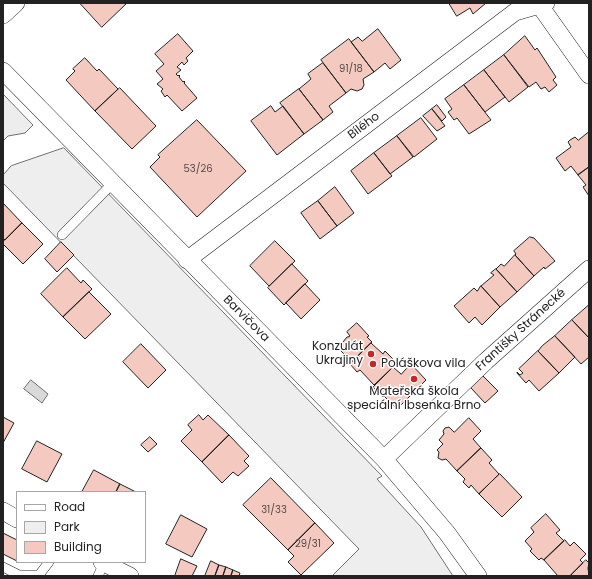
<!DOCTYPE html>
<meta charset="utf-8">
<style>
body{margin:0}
#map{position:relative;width:592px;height:579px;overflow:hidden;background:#fff;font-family:Poppins,sans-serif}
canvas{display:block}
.frame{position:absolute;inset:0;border:4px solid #222;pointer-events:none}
.legend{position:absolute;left:16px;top:491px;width:130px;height:72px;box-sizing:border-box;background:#fff;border:1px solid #a7a7a7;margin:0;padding:5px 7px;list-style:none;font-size:12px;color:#222}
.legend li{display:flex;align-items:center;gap:8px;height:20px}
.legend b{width:20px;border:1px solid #a7a7a7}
</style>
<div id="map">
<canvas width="592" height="579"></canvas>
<div class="frame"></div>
<ul class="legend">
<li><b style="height:5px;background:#fff"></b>Road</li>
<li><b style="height:11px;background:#eee"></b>Park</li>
<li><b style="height:11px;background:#f3c9c0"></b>Building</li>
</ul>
</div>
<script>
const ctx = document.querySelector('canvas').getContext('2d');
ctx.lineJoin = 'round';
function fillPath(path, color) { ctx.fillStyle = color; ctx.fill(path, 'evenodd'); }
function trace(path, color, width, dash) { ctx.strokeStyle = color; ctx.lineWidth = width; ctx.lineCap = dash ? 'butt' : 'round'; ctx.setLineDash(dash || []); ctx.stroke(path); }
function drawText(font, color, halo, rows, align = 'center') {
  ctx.font = font + ' Poppins,sans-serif'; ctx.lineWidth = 3; ctx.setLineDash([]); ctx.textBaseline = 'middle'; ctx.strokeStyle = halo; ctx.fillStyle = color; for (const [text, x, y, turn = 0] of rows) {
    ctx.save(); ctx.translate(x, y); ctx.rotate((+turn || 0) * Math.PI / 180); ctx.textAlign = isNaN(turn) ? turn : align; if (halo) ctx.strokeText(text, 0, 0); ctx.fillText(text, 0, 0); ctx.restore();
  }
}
const green = new Path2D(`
 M64,148l318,328 -5,3 44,48 32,49h-121l27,-27 -356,-366v-8l8,-9z`);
fillPath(green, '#eee');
trace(green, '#6f6f6f', 1);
const parking = new Path2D(`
 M3,94l30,31 -8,8 -17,3 -5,5z`);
fillPath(parking, '#ededed');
trace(parking, '#6f6f6f', 1);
const water = new Path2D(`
 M31,380l17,14 -6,9 -18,-14z`);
fillPath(water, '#d9d9d9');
trace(water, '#6f6f6f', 1);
const building = new Path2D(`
 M80,3h47l-25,24z
 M449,3h37l-13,11 -3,-6 -13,8z
 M378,29l23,31 -11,9 -5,-6 -11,9 -23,-30 7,-5 4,4z
 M178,34l15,17 -7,7 2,3 -4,4 -2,-3 -5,5 4,3 -5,4 2,2 1,-1 1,1 -1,1 4,5 1,-1 1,1 -1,1 13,15 -15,13 -15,-16 -2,2 -4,-6 2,-2 -6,-5 6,-5 -7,-8 8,-7 -9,-10z
 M525,36l10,14 2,-2 19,29 -3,3 4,5 -8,7 -4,-5 -4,2 -5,-7 -7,5 -25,-32z
 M349,39l25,33 -11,7 1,6 -2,4 -5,2 -6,-2 -5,4 -25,-33z
 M504,55l24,32 -19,15 -25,-32z
 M85,58l12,13 2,-2 19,20 -23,22 -29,-31 9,-9 -2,-2z
 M323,63l23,30 -17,13 4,6 -10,8 -24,-31 12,-10 -3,-5z
 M484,70l21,27 -20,15 -21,-27z
 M464,85l27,35 -22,14 -12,-16 -3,2 -6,-8 4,-3 -7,-10z
 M120,88l36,38 -24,23 -37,-38z
 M299,89l24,31 -19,14 -24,-31z
 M437,105l9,12 -4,4 -10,-12z
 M271,106l4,6 8,-6 21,28 -27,21 -26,-34z
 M432,109l13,17 -8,5 -14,-15z
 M421,118l16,21 -23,18 -17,-21z
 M197,120l49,51 -49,46 -47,-50 10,-10 -2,-2z
 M589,132v35l-11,8 -7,-9 -6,5 -9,-13 15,-11 -3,-5 2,-2 5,-3 3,3z
 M397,136l16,21 -23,17 -16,-21z
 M374,153l18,23 -24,18 -17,-23z
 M589,167v29l-6,-9 3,-2 -8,-10z
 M335,187l19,26 -17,13 -19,-25z
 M318,201l19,25 -17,13 -19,-26z
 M3,203l19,20 -17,17 -2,-2z
 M22,223l21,21 -20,20 -20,-20v-2z
 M530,237l4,1 21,23 -10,8 -1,-2 -10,9 -19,-21 1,-1 -2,-3z
 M275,241l20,20 -26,25 -19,-20z
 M61,242l13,13 -17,17 -12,-13z
 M515,255l19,21 -17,16 -21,-23 5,-5 3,2z
 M292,264l16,17 -24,24 -16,-17z
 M67,268l14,15 2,-3 9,9 -29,28 -22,-23z
 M496,269l21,23 -17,15 -19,-21 13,-11 -3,-2z
 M305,284l15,16 -19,19 -15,-16z
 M481,286l19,21 -18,18 -7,-8 -6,6 -15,-17 20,-18 3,3z
 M89,292l22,22 -26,25 -22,-22z
 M589,305v33l-17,-18z
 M572,320l17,18v19l-8,7 -26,-28z
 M357,323l12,13 -2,1 5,5 -22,22 -8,-8 2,-2 -6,-6 9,-11h1l2,-1 -3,-4z
 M555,336l20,21 -16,16 -21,-22 4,-5z
 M371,343l12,11 2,-3 12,12 -23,22 -14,-15 -3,2 -7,-8z
 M141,344l25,26 -18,18 -25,-26z
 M538,351l21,22 -20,18 -10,-11 -3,3 -9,-10v-1l3,3 3,-2 -4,-4z
 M411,364l15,16 -29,29 -13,-13 -1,1 -10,-10 20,-20 8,7z
 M483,376l15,15 -13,12 -14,-15z
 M199,415l4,5 5,-5 21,20 -27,27 -21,-21 11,-11 -4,-5z
 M3,417l11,6 -11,20z
 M469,418l12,13 -8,8 8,9 -24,23 -11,-12 -4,1 -4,-2 1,-6 -2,-2 6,-6 -4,-4 5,-6 -1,-3 2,-3 4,-1 5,5z
 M229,435l20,21 -5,5 5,5 -11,10 -5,-4 -11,11 -20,-21z
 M150,437l7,7 -9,8 -7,-7z
 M37,441l25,13 -15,28 -25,-13z
 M481,448l11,12 -3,3 10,11 -20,20 -8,-9 -2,3 -6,-6 2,-3 -8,-8z
 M94,470l26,14 -4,8h-34z
 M500,474l22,23 -20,20 -23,-23z
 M271,478l44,45 -27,27 -45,-45z
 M120,484l16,8h-20z
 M546,514l14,16 -4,3 8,8 -20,19 -3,-2 -2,2 -9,-9 2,-2 -7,-8 9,-9 -3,-4z
 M181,515l26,14 -15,28 -26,-13z
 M315,523l19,20 -33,32 -13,-13 6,-6 -6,-6z
 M3,533l14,7v21l-14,-7z
 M565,540l5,6 4,-4 12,12 -6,6 3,3 -13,13h-12l-14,-16z
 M181,559l16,7 -5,10h-17z
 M586,560l3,3 -1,5 1,8h-19z
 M211,561l8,4 -4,11h-10z
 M219,565l7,2 -3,9h-8z
 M226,567l7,3 -2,6h-8z
 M233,570l7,3 -1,3h-8z`);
fillPath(building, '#f3c9c0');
trace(building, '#222', 1);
const service = new Path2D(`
 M62,235l51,-52
 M3,567l16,8h20l10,-13
 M98,576l6,-13`);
const minor = new Path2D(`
 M538,3l51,72
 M3,15l13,-12
 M3,71l381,388 63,74 31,43
 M187,260l328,-248 31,-9
 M384,459l102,-98 103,-92
 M3,511l14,8
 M102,562l28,14`);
trace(service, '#222', 10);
trace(minor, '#222', 18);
trace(service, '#fff', 9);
trace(minor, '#fff', 17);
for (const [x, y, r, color] of [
 [371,354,4,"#c62828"],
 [373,364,4,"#c62828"],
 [414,379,4,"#c62828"]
]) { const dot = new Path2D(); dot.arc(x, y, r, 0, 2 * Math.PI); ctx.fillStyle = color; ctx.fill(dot); trace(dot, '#fff', 1.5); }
drawText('10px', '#564c4a', null, [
 ["91/18",351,69],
 ["53/26",198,169],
 ["31/33",274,510],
 ["29/31",308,544]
]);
drawText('12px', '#222', '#fff', [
 ["Bílého",364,126,-37],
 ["Barvičova",246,319,45],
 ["Františky Stránecké",521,330,-42]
]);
drawText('12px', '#222', '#fff', [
 ["Konzulát",363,347],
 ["Ukrajiny",363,361],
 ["Poláškova vila",381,364,"left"],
 ["Mateřská škola",414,392,"center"],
 ["speciální Ibsenka Brno",414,406,"center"]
], 'right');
</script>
